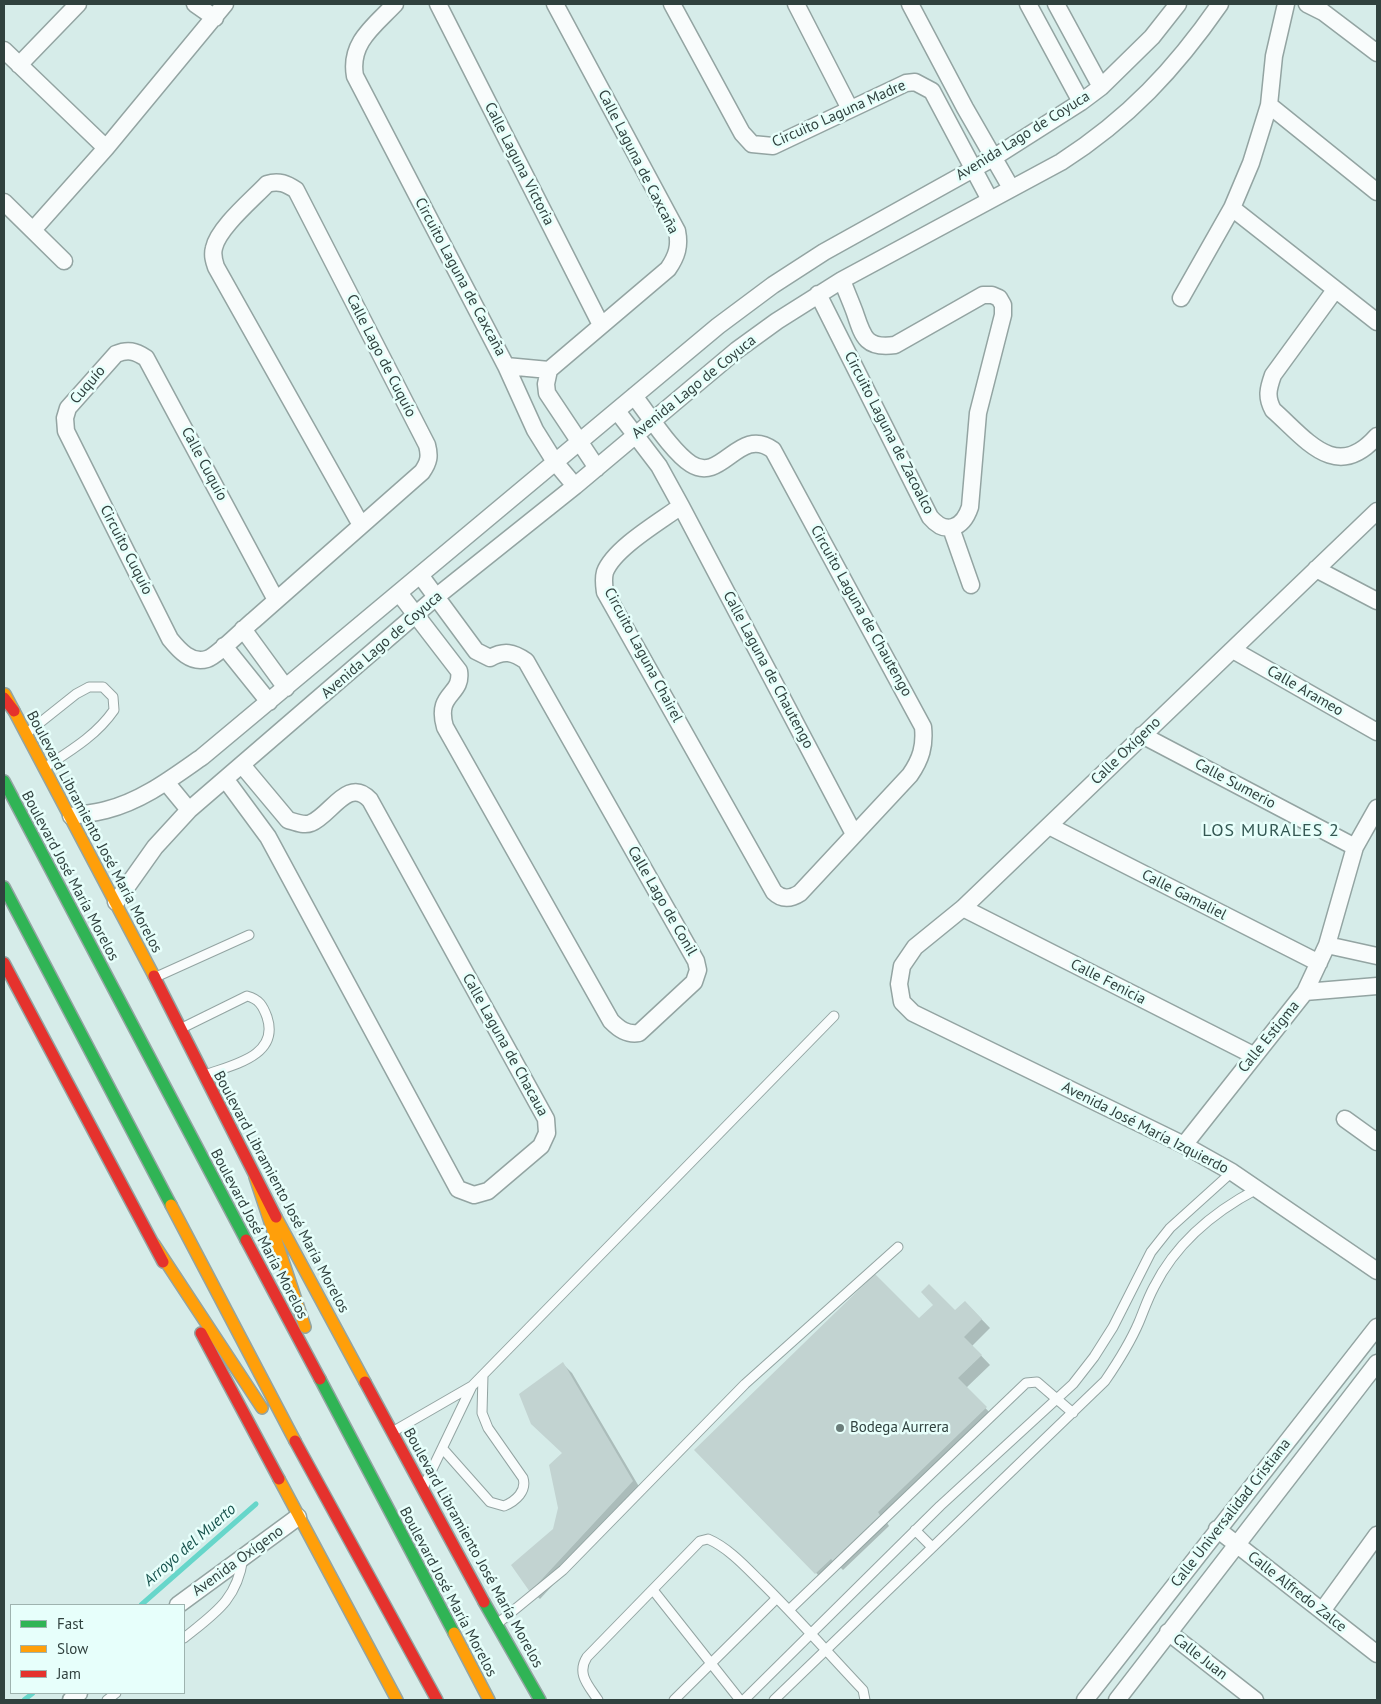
<!DOCTYPE html>
<meta charset="utf-8">
<style>
body{margin:0}
#map{position:relative;width:1381px;height:1704px;overflow:hidden;background:#d6ece9;font-family:"PT Sans",sans-serif}
canvas{display:block}
.frame{position:absolute;inset:0;border:5px solid #30413e;pointer-events:none}
.legend{position:absolute;left:10px;top:1604px;width:175px;height:90px;box-sizing:border-box;background:#e7fffb;border:1px solid #9eb3af;margin:0;padding:6px 9px;list-style:none;font-size:15px;color:#30413e}
.legend li{display:flex;align-items:center;gap:10px;height:25px}
.legend b{width:25px;border:1px solid #9eb3af}
</style>
<div id="map">
<canvas width="1381" height="1704"></canvas>
<div class="frame"></div>
<ul class="legend">
<li><b style="height:6px;background:#30b455"></b>Fast</li>
<li><b style="height:6px;background:#ff9f0a"></b>Slow</li>
<li><b style="height:6px;background:#e5322d"></b>Jam</li>
</ul>
</div>
<script>
const ctx = document.querySelector('canvas').getContext('2d');
ctx.lineJoin = 'round';
function fillPath(path, color) { ctx.fillStyle = color; ctx.fill(path, 'evenodd'); }
function trace(path, color, width, dash) { ctx.strokeStyle = color; ctx.lineWidth = width; ctx.lineCap = dash ? 'butt' : 'round'; ctx.setLineDash(dash || []); ctx.stroke(path); }
function drawText(font, color, halo, rows, align = 'center') {
  ctx.font = font + ' "PT Sans",sans-serif'; ctx.lineWidth = 5; ctx.setLineDash([]); ctx.textBaseline = 'middle'; ctx.strokeStyle = halo; ctx.fillStyle = color; for (const [text, x, y, turn = 0] of rows) {
    ctx.save(); ctx.translate(x, y); ctx.rotate((+turn || 0) * Math.PI / 180); ctx.textAlign = isNaN(turn) ? turn : align; if (halo) ctx.strokeText(text, 0, 0); ctx.fillText(text, 0, 0); ctx.restore();
  }
}
fillPath(new Path2D(`
 M965,1302l25,26 -18,18 18,19 -24,23 28,29 -108,104 3,5 -46,44 -3,-3 -15,15 -130,-132 224,-130 36,-8z
 M563,1364l9,9 69,117 -101,109 -9,-8 23,-61 5,-22 5,-54z`), '#0003');
trace(new Path2D(`
 M141,1605l115,-101
 M24,1700l9,-7`), '#67d6ca', 5);
fillPath(new Path2D(`
 M875,1274l44,44 14,-13 -12,-13 8,-8 26,26 10,-9 17,18 -18,18 18,18 -24,23 29,29 -109,105 3,5 -47,45 -3,-3 -16,15 -121,-124z
 M563,1362l70,119 -103,111 -19,-27 42,-36 5,-21 -9,-43 13,-12 -31,-29 -12,-30z`), '#c2d3d1');
const lane = new Path2D(`
 M27,733l49,-39 13,-7h14l10,10 1,13c-18,26 -44,41 -70,58
 M156,977l93,-42
 M180,1029l67,-33c12,3 16,10 20,21 13,39 -35,48 -62,58
 M394,1431l78,-45 362,-370
 M443,1449l47,53 14,4c12,-5 23,-15 19,-28l-35,-50 -6,-15 1,-38
 M425,1484l47,-98
 M915,1530l17,17
 M653,1590l87,110
 M789,1610l237,-227 11,-1 36,31
 M497,1624l66,-54 182,-186 153,-137
 M184,1638c31,-25 53,-38 59,-80
 M107,1700l9,-7
 M598,1700c-9,-14 -22,-26 -11,-43l113,-116 8,-2c19,8 36,26 51,41 36,35 69,73 104,110l2,10
 M674,1700l103,-102
 M744,1700l196,-194 133,-122 21,-27 19,-30 38,-75 19,-24 62,-56
 M774,1700l331,-319c13,-19 25,-38 34,-59 5,-12 9,-24 15,-35 22,-44 61,-76 103,-98`);
const street = new Path2D(`
 M195,4l20,14
 M395,4c-21,22 -46,39 -40,72l151,290 29,64 20,32 20,24
 M438,4l163,321
 M555,4l122,227c3,15 0,25 -9,38l-119,101 -3,14 1,9 50,75
 M672,4l70,129 10,11 21,2 133,-63 9,-1 17,9 58,109
 M796,4l54,105
 M910,4l55,104 46,80
 M1028,4l53,98
 M1056,4l45,83
 M1307,4l16,8 54,41
 M4,50l102,98
 M19,65l59,-61
 M1269,105l108,87
 M4,202l60,59
 M1232,208l145,114
 M33,230l73,-82 119,-144
 M1335,290l-62,85c-5,14 -7,22 0,35 33,29 63,73 104,26
 M818,294l112,223c16,19 33,11 40,-10l8,-94 25,-98v-10l-4,-7 -7,-3h-9l-88,50c-29,4 -32,-8 -40,-32 -4,-11 -9,-22 -13,-33
 M1181,298l51,-90 19,-45 18,-58 5,-49 12,-52
 M506,366l43,4
 M634,396c15,19 38,56 57,68 31,20 48,-39 82,-14l150,277c2,19 -2,32 -13,48l-110,118c-9,6 -18,7 -26,-1l-169,-300c-1,-7 -2,-13 0,-20 9,-24 56,-51 76,-66
 M617,411l42,55 22,40 173,328
 M1377,511l-414,397 -48,39 -13,19 -3,18 3,18 11,11 271,132 48,27 145,99
 M951,528l20,57
 M1316,569l61,32
 M399,593l60,78c4,25 -24,21 -14,56l166,294c8,8 16,14 28,12l55,-51 4,-12 -2,-9 -170,-300c-13,-9 -22,-11 -36,-3l-14,-7 -56,-76
 M276,600l-130,-242c-11,-7 -18,-9 -30,-4l-48,54 -3,10 1,13 104,208c9,11 21,25 37,20 10,-3 37,-31 47,-39 56,-49 112,-99 168,-148 7,-10 8,-16 5,-27l-131,-255c-9,-6 -17,-10 -29,-6 -14,15 -49,44 -53,64 -2,7 0,13 2,19l145,258
 M243,629l43,59
 M224,646l45,56
 M1233,650l144,82
 M1142,735l213,112
 M226,780l42,57 190,352 16,6 14,-4 53,-45 6,-13 -1,-14 -176,-319c-22,-24 -39,15 -59,23 -7,3 -16,-1 -23,-3l-46,-55
 M166,782l23,28
 M71,816c12,-2 24,-3 35,-6 36,-9 66,-32 96,-53l516,-431 55,-41 51,-33 169,-94 88,-56 20,-15 51,-50 26,-33
 M1049,826l270,137
 M116,902l39,-55 34,-37 247,-213 139,-111 162,-136 40,-29 65,-41 219,-118c67,-43 114,-93 159,-158
 M963,908l290,147
 M1327,945l50,11
 M1305,992l72,-6
 M1345,1119l32,23
 M1184,1145l121,-153 22,-47 28,-98 22,-39
 M1217,1529l160,125
 M178,1605l120,-88
 M1322,1611l55,-76
 M1168,1632l87,68
 M71,1700l8,-7
 M1085,1700l292,-373
 M1117,1700l260,-337`);
const fast = new Path2D(`
 M4,781l242,459
 M4,887l167,318
 M320,1379l134,254
 M484,1602l56,98`);
const slow = new Path2D(`
 M5,694l149,282
 M255,1177l50,150
 M171,1205l124,236
 M276,1217l89,165
 M154,1244l108,164
 M279,1479l118,221
 M454,1633l35,67`);
const jam = new Path2D(`
 M4,698l10,13
 M4,963l159,299
 M154,976l122,241
 M246,1240l74,139
 M201,1333l78,146
 M365,1382l119,220
 M295,1441l142,259`);
trace(lane, '#93a4a2', 11);
trace(street, '#93a4a2', 19);
trace(fast, '#93a4a2', 14);
trace(slow, '#93a4a2', 14);
trace(jam, '#93a4a2', 14);
trace(lane, '#f9fcfc', 9);
trace(street, '#f9fcfc', 16);
trace(fast, '#30b455', 11);
trace(slow, '#ff9f0a', 11);
trace(jam, '#e5322d', 11);
for (const [x, y, r, color] of [
 [840,1428,5,"#6a7d7a"]
]) { const dot = new Path2D(); dot.arc(x, y, r, 0, 2 * Math.PI); ctx.fillStyle = color; ctx.fill(dot); trace(dot, '#e7fffb', 2); }
drawText('15px', '#30413e', '#e7fffb', [
 ["Circuito Laguna Madre",839,114,-24],
 ["Avenida Lago de Coyuca",1023,136,-32],
 ["Calle Laguna de Caxcaña",638,162,63],
 ["Calle Laguna Victoria",519,164,63],
 ["Circuito Laguna de Caxcaña",460,277,62],
 ["Calle Lago de Cuquío",381,356,63],
 ["Cuquío",88,385,-49],
 ["Avenida Lago de Coyuca",694,387,-39],
 ["Circuito Laguna de Zacoalco",889,433,63],
 ["Calle Cuquío",204,464,62],
 ["Circuito Cuquío",126,550,63],
 ["Circuito Laguna de Chautengo",861,611,61],
 ["Avenida Lago de Coyuca",382,645,-41],
 ["Circuito Laguna Chairel",643,655,62],
 ["Calle Laguna de Chautengo",768,670,62],
 ["Calle Arameo",1305,691,30],
 ["Calle Oxígeno",1126,751,-44],
 ["Calle Sumerio",1235,784,28],
 ["Boulevard Libramiento José María Morelos",94,832,62],
 ["Boulevard José María Morelos",70,876,62],
 ["Calle Gamaliel",1184,895,27],
 ["Calle Lago de Conil",662,901,60],
 ["Calle Fenicia",1108,982,27],
 ["Calle Estigma",1269,1037,-51],
 ["Calle Laguna de Chacaua",505,1045,61],
 ["Avenida José María Izquierdo",1145,1128,27],
 ["Boulevard Libramiento José María Morelos",281,1192,62],
 ["Boulevard José María Morelos",259,1234,62],
 ["Calle Universalidad Cristiana",1231,1513,-52],
 ["Boulevard Libramiento José María Morelos",473,1548,61],
 ["Avenida Oxígeno",238,1561,-36],
 ["Boulevard José María Morelos",448,1592,62],
 ["Calle Alfredo Zalce",1297,1592,38],
 ["Calle Juan",1200,1657,38]
]);
drawText('15px', '#30413e', '#e7fffb', [
 ["Bodega Aurrera",850,1428]
], 'left');
drawText('italic 16px', '#16524c', '#e7fffb', [
 ["Arroyo del Muerto",190,1545,-41]
]);
ctx.letterSpacing = '1px';
drawText('18px', '#345853', '#e7fffb', [
 ["LOS MURALES 2",1271,831]
]);
ctx.letterSpacing = '0px';
</script>
